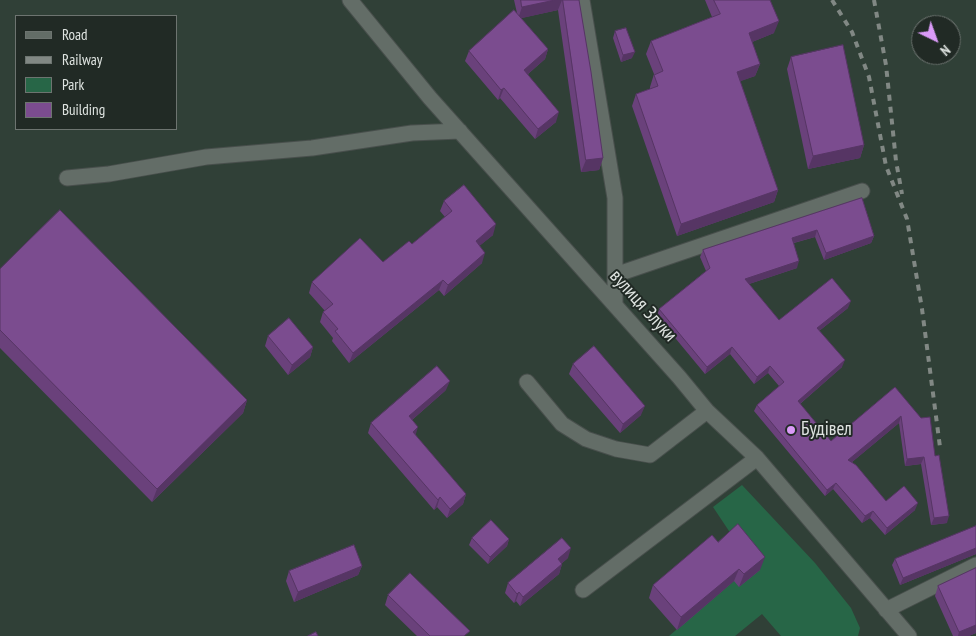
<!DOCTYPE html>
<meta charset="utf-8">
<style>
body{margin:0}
#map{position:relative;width:976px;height:636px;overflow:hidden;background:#2b342f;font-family:"PT Sans Narrow",sans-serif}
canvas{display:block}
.legend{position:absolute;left:15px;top:15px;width:162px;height:115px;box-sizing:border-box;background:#212a25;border:1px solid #6d7470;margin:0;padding:6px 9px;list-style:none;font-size:15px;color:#dfe4e1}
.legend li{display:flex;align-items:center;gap:10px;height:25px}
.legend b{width:25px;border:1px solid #6d7470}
.north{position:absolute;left:911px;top:15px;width:50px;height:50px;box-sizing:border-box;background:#212a25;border:1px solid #6d7470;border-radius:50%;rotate:138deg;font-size:14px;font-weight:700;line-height:20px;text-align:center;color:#dfe4e1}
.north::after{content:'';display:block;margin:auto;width:18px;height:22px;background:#da9af7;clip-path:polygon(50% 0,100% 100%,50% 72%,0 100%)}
</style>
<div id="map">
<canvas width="976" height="636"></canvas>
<ul class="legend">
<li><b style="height:6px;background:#636d67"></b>Road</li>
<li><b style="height:6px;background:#818884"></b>Railway</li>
<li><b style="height:14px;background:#276647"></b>Park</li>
<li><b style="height:14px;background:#7b4c8f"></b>Building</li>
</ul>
<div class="north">N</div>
</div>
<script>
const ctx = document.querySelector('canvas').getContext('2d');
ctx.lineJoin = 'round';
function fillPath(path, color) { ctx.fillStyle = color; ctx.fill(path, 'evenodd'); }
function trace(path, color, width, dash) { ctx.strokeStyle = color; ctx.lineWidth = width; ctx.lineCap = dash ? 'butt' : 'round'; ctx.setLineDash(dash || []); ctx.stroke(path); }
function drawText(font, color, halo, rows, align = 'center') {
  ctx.font = font + ' "PT Sans Narrow",sans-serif'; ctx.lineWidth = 4; ctx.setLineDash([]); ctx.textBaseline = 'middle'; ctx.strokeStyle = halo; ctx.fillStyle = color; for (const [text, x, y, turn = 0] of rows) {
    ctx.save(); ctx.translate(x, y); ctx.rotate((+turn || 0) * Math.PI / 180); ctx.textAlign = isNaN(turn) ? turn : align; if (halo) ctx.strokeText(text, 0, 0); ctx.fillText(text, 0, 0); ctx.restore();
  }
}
fillPath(new Path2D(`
 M0,0h976v636h-976zM16,16h160v113h-160zM921,25h30v30h-30z`), '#304037');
fillPath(new Path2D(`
 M742,485l73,78 36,45 9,20 -2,8h-77l-19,-22 -27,22h-66l65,-55 -1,-44 -20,-30z`), '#276647');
const minor = new Path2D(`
 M350,0l80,98 249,279 28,34 50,47 152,178
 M582,0l33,198v107
 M67,178l42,-4 97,-17 106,-9 100,-15 48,-2
 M615,275l247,-84
 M527,382l35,42 24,15 30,10 34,6 57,-44
 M583,590l174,-132
 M886,610l90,-45`);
trace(minor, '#484f4c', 17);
trace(minor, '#636d67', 15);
trace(new Path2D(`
 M832,0l20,32 17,45 17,89 21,53 15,90 18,138
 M874,0l12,65 10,96 6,33`), '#818884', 4, [6, 6]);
fillPath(new Path2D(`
 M514,0h65l24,158 -4,12 -18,2 -23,-162 -37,8 27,31 -3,10 -17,15 28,48 -21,17 -35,-41 -2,2 -33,-39 4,-10 48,-38z
 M705,0h65l4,33 -22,9 8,22 -5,12 -15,5 38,109 -4,12 -97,34 -45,-130 4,-12 14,-5v-2l4,-13 -8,-20 5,-13 61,-24z
 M615,31l17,27 -11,4 -8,-24z
 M791,57l73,88 -4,13 -52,11 -21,-100z
 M862,198l12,38 -3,7 -47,17 -9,-23 -21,6 3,25 -48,16 30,36 69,-12 -29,23 23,36 -42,37 31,37 64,-54 40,69 12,67 -16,2 -10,-61 -16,2 -6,-43 -47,39 34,39 29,9 -30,25 -15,-17 -8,5 -29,-34 -8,7 -71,-85 3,-6 22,-19 -11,-13 -14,11 -24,-30 -25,20 -48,-58 2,-7 47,-38 -6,-14 3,-7z
 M444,201l49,34 -14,11 3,17 -38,33 -5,-6 -90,73 -17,-22 1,-3 -13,-16 3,-10 2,-1 -16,-18 3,-11 71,-20 29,-18 33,-27 -5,-6z
 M0,269l247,131 -4,13 -91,89 -152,-154z
 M268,336l45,11 -3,10 -22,18 -23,-29z
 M573,364l68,51 -21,18 -51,-59z
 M446,390l-34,30 3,15 51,59 -3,10 -16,14 -10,-11 -3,3 -66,-77 3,-10z
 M976,526v28l-76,31 -8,-20 3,-6z
 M472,538l37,1 -2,7 -19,18 -19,-19z
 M718,542l42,28 -21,17 -5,-6 -57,49 -28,-32 4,-13z
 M568,558l-6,5v1l-3,10 -39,32 -4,-5 -2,2 -9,-10 3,-10z
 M362,566l-4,9 -64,27 -8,-21 3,-10z
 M976,568v65l-7,3h-16l-18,-40 3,-10z
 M388,595l76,41h-47l-32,-31z`), '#6a417b');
fillPath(new Path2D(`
 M555,0h7l-4,10 -40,9 4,-12z
 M779,21l-5,12 -29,12 4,-12z
 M548,49l-3,10 -24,21 3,-10z
 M635,52l-3,6 -11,4 2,-7z
 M760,64l-5,12 -22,8 4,-12z
 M504,88l-4,10 -2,2 3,-10z
 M559,112l-3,10 -21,17 3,-10z
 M864,145l-4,13 -52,11 5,-13z
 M603,158l-4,12 -18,2 5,-12z
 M778,190l-4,12 -97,34 4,-12z
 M496,224l-3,11 -21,17 4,-11z
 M817,230l-2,7 -26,7 3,-6z
 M874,236l-3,7 -47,17 2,-7z
 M485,253l-3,10 -38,33 4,-11z
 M799,261l-2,7 -54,18 2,-7z
 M443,280l-4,10 -90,73 4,-10z
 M851,301l-3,7 -34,27 3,-7z
 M313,347l-3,10 -22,18 4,-10z
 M732,347l-2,7 -25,20 2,-7z
 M845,360l-3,7 -47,41 3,-7z
 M770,366l-2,7 -14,11 3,-7z
 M450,381l-4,9 -41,36 4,-10z
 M247,400l-4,13 -91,89 5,-13z
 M645,406l-4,9 -21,18 3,-9z
 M901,416l-2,7 -53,44 2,-7z
 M418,427l-3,10 -2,-5z
 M924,457l-3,7 -16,2 2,-7z
 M836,483l-3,6 -8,7 2,-6z
 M466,494l-3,10 -16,14 3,-9z
 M440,497l-3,10 -3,3 4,-10z
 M918,503l-3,7 -30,25 2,-7z
 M873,511l-3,7 -8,5 3,-7z
 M949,516l-2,7 -16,2 3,-7z
 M509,539l-2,7 -19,18 2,-7z
 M571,548l-3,10 -13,11 3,-10z
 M976,548v6l-76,31 3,-7z
 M765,557l-5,13 -21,17 5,-13z
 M562,564l-3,10 -39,32 3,-9z
 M362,566l-4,9 -64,27 4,-10z
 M739,569l-5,12 -57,49 4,-13z
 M519,592l-3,9 -2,2 3,-9z
 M976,625v8l-7,3h-11l1,-4z`), '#563564');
const building = new Path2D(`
 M521,0h34l-33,7z
 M563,0h16l12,72 12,86 -17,2z
 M714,0h56l9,21 -30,12 11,31 -23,8 41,118 -97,34 -45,-130 22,-8 -4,-11 9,-4 -12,-30 69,-27z
 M514,10l34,39 -24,21 35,42 -21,17 -34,-41 -3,2 -32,-39z
 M626,28l9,24 -12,3 -8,-24z
 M843,45l21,100 -51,11 -22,-99z
 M464,185l32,39 -20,17 9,12 -37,32 -5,-5 -90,73 -18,-22 3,-2 -15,-17 10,-8 -21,-22 48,-44 23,24 26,-21 3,3 40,-33 -8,-10z
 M862,198l12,38 -48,17 -9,-23 -25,8 7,23 -54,18 34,41 53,-42 19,23 -34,27 28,32 -47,41 33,40 64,-54 26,31 9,-1 5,39 4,-1 10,61 -15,2 -10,-61 -17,2 -6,-43 -53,44 8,5 30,36 18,-15 14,17 -31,25 -14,-17 -8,5 -29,-33 -9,7 -70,-85 27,-23 -14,-16 -13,11 -25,-30 -25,20 -48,-58 51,-41 -7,-18z
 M60,210l187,190 -90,89 -157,-159v-61z
 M289,318l24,29 -21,18 -24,-29z
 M594,346l51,60 -22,18 -50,-60z
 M437,366l13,15 -41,35 9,11 -5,5 53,62 -16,15 -10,-12 -2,3 -67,-77z
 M491,520l18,19 -19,18 -18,-19z
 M738,524l27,33 -21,17 -5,-5 -58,48 -28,-32 59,-50 6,7z
 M976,526v22l-73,30 -8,-19z
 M562,538l9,10 -13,11 4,5 -39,33 -4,-5 -2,2 -9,-11z
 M354,545l8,21 -64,26 -9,-21z
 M976,568v57l-17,7 -21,-46z
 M410,573l60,58 -6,5h-34l-42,-41z
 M316,632l2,4h-10z`);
fillPath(building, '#7b4c8f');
trace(building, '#563564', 1);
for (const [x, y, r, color] of [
 [791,430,5,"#da9af7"]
]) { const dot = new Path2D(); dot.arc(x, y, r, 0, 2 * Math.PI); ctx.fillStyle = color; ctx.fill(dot); trace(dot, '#212a25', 2); }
drawText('19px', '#dfe4e1', '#212a25', [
 ["вулиця Злуки",643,306,48]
]);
drawText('19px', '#dfe4e1', '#212a25', [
 ["Будівел",801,430]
], 'left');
</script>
